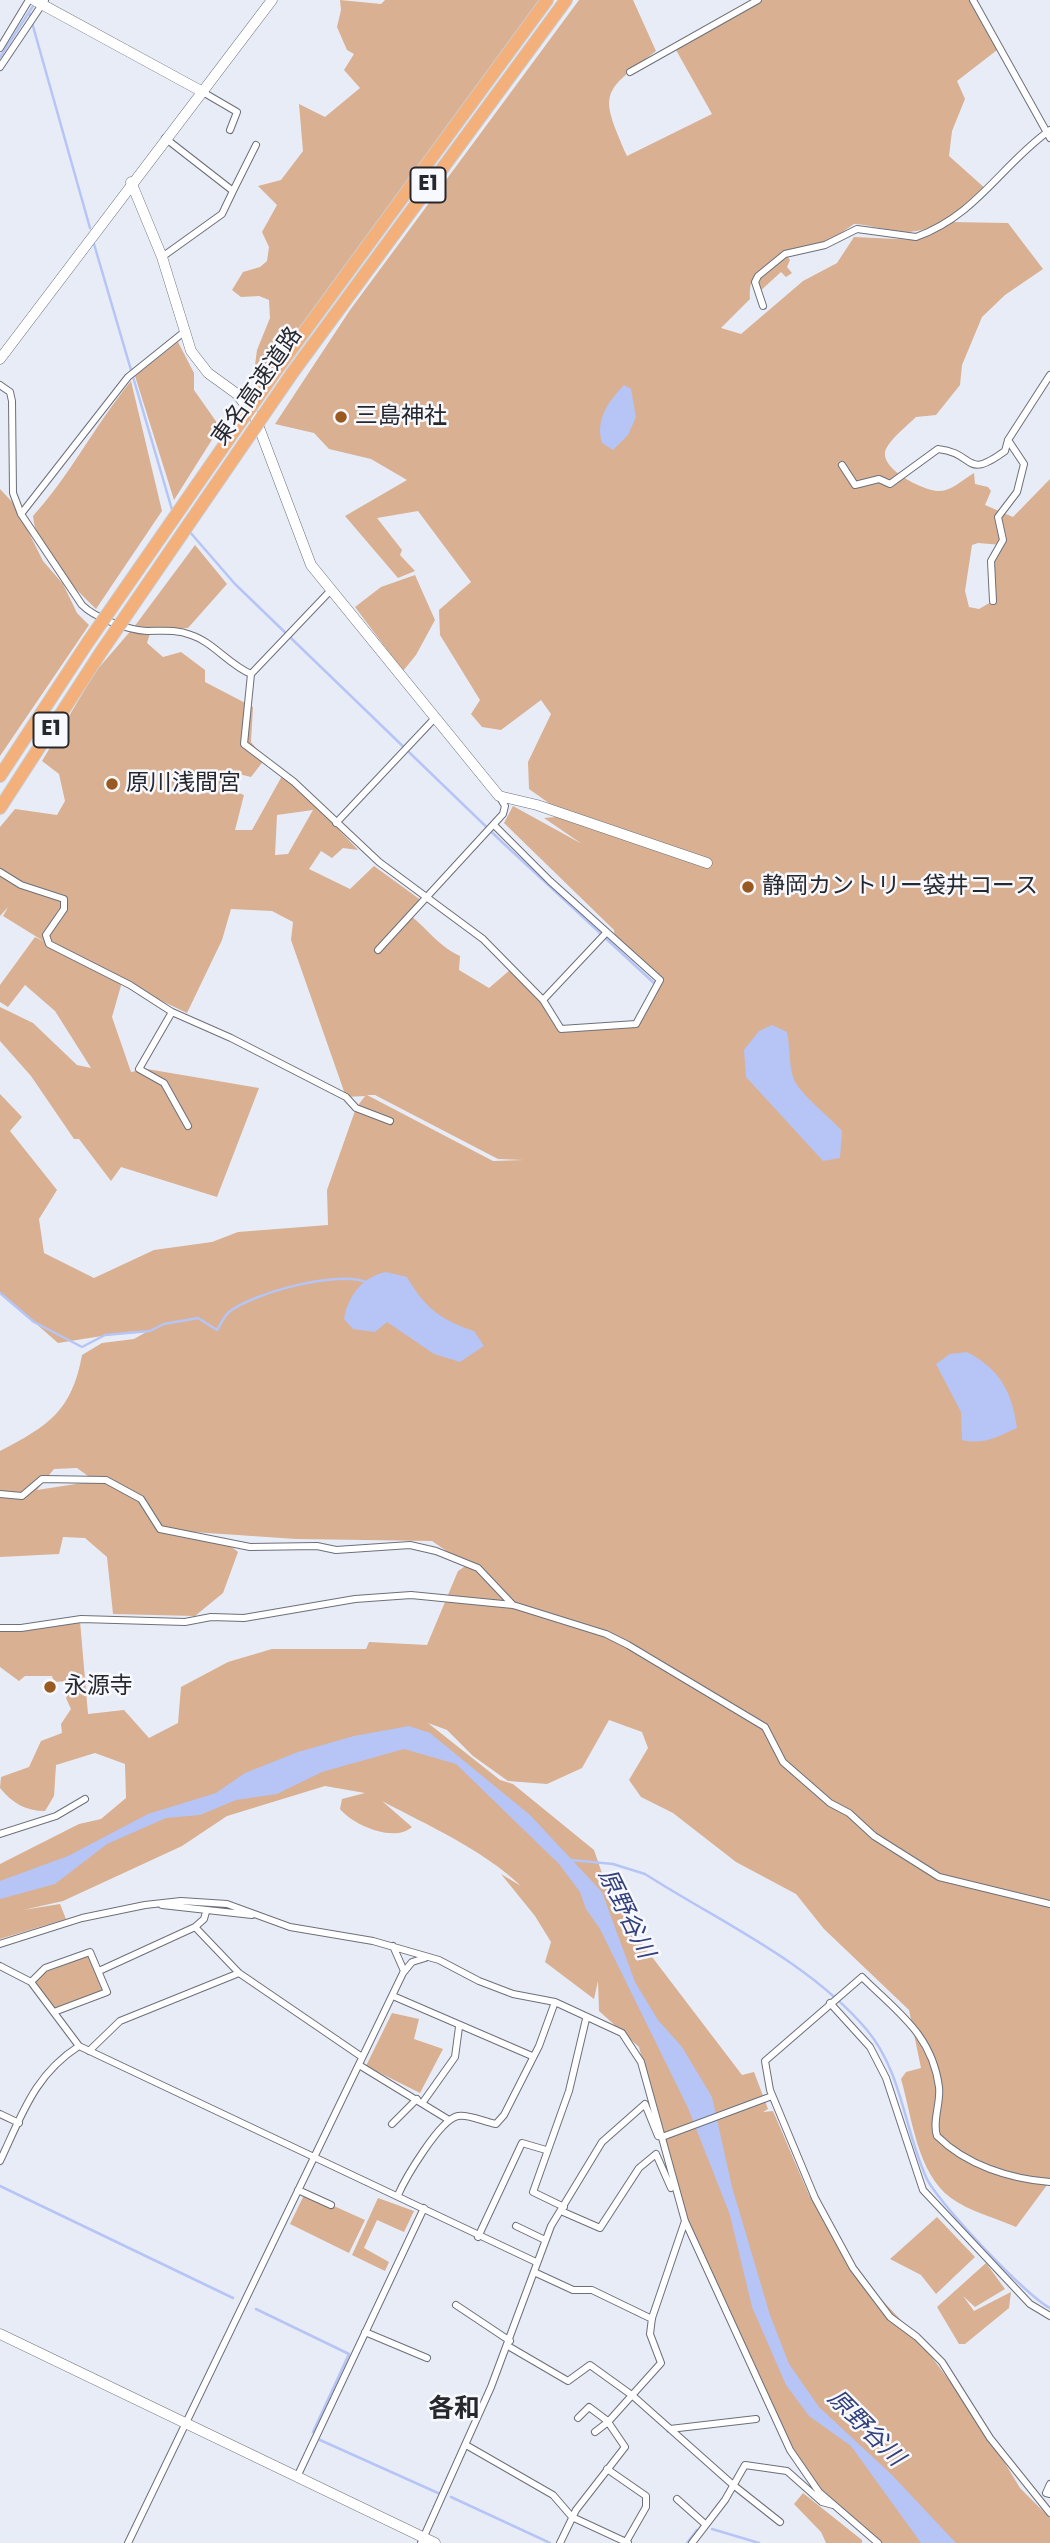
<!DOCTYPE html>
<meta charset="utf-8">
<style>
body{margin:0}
canvas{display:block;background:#e8ecf7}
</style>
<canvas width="1050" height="2543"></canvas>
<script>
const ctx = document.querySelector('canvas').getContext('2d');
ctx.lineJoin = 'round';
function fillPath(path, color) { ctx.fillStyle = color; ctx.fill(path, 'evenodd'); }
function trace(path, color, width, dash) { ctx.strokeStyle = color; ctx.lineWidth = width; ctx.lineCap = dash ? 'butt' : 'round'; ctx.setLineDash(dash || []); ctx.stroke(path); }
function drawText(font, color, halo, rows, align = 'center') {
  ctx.font = font + ' Poppins,"Noto Sans JP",sans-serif'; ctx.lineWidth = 5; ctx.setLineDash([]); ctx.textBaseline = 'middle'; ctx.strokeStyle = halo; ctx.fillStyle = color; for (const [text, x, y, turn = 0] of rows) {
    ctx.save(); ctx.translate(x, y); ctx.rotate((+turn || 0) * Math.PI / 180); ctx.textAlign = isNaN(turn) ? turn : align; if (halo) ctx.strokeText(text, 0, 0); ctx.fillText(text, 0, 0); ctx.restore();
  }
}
fillPath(new Path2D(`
 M340,0l41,4 4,-4h158l-249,336 -41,44 4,-30 13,-32 -1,-18 -10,-4 -18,1 -9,-7 11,-18 17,-5 7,-6 2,-14 -7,-15 15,-27 -19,-19 23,-6 22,-29 -4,-47 26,13 35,-29 -16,-18 10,-16 -7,-4 -10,-23 4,-17z
 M579,0h54l23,51c-55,42 -57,41 -29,105l85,-42 -36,-64 87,-50h210l28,47 -44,34 8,18 -13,32 -3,25 38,34c-22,18 -53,43 -83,42 -16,-1 -33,-7 -50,-8l-26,18 -41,14 3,4 -3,7 5,6 -6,4 -5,-5 -23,21 1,-14 6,-11c-13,9 -16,15 -15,31l-29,29 20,6 62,-53 34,-18 17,-26 64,3 32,-18 58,1 35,46 -38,26 -23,22 -20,48 -2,20 -24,30 -20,2c-9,9 -24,20 -30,32 -9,19 39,43 54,42 11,0 24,-12 34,-18l1,11 13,3 3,4 -6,14 28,12 37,-38v1702l-34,46c-20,-9 -48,-16 -65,-29 -34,-25 -39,-81 -50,-119l5,-7 15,-4 -12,-58 -85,-81 -28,-35 -60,-32 -63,-49 -32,-16 -12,-17 19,-32 -6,-16 -33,-12 -27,48 -35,16 -39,-3 -35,-25 -26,-26 -19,-7 72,57 13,4 81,66 10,29 29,53 109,143 12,-3 14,37 -5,3 10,-1 36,84 53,84 55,58 65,88 38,63 30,30v25h-168l-44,-35 -30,-30 -24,-38 -99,-219 -46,-174 -40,-36 -1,-30 -4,18 -49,-37 6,-20 -16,-26 -34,-42 20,12c-39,-37 -92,-60 -139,-85l30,26c-18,16 -59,-2 -72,-18l2,-10 23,-6 -40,-7 -98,30 -45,30 -119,55 -40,9 37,-6 6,15 -66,20v-75l79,-40 22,-5 25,-21 -1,-34 -30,-11 -39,12 -2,31 -9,15c-19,0 -33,-8 -45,-23l1,-11 28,-10 12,-26 21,-8 -1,-9 10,-15 -5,-11 5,-9 -2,-8 -15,1 -2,-6h-27l-6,5 -19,-14v-37l19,2 61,-11 8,93 36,-4 25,28 29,-15 3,-36 47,-25 44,-13h94l3,-7 58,3 31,-74 9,-6 -35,-24 -136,-2 -103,-7 35,12 10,8 -15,41 -28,23 -82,-2 -6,-57 -22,-19 -22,-1 -4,17 -59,3v-106c48,-25 72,-40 82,-96l20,-12 32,-4 14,-8 -21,1 -69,11 -58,-51v-198l22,23 -12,14 47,59 -18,29 5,34 50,25 60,-28 58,-8 26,-10 90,-7 -1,-35 29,-82 9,-12 -19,1 -55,-157 2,-18 -21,-11 -41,-2 -9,31 -35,73 -65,-31 -10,35 19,55 16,-3 112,19 -42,109 -96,-30 -10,14 -32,-42h-5l-43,-63 -31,-35v-34l33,16 44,42 14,3 -36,-57 -30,-26 -17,22 -8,-5v-17l35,-48 10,5 -42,-26 5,-9 -8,9v-89l15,-18 42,6 8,-14 -6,-27 -17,-13 54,-90 38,-44 61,-82 32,39 -39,44 -37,2 -4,13 16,14 18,-5 24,18v12l48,25 -2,35 14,17 -14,18 -16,-4 -6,16 15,6 -9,35h17l30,-54 12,6 64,68 -15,-2 -11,10 -11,-7 -12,18 41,20 24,-23 48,35 -11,15c16,13 30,32 49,40l-1,14 30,18 21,-18 33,30 18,32 75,-8 24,-44 -45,-42 -1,-8 -110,-107 9,-17 69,38 -38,-26 23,-2 -38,-27 -1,-27 23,-48 -10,-14 -40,30 -19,-3 -11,-13 9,-14 -40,-65 -1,-25 32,-28 -53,-71 -41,7 25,32 -2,5 15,16 -17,7 -53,-62 62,-36 -36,-21 -42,-10 -15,-16 -39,-9 75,-114zM978,543l24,2 -9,13 -2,44 -12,7 -10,-2 -4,-16 7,-46zM313,810l-25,44 -13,1 2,-40zM367,1095h8l123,64 26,1 -31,1zM77,1468l18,13 -58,9 17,-21z
 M178,342l16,31v17l26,37 -46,73 -39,-124z
 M131,381l31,130 -66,98c-25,-25 -60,-57 -63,-93 38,-42 62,-91 98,-135z
 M0,489l15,16 28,56 20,23 14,29 12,12 -89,131z
 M415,575l20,45 -19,35 -13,16 -48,-64 26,-20z
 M89,1954l16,36 -51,19 -20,-28 5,-6z
 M392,2013l27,6 -5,20 29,10 -23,44 -54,-27z
 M305,2193l60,27 -16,33 -59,-29z
 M378,2198l36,13 -10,21 -27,-12 -13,28 25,14 -4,9 -33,-16z
 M937,2217l38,40 -39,37 -15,-19 -31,-16z
 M986,2263l19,26 -30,18 -12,-11 11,15 37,-19 -2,16 -44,36h-6l-22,-37z
 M803,2493l59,47v3h-36l-5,-11 -27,-28z`), '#d9b091');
fillPath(new Path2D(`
 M624,385l7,4 5,28 -8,18 -15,15 -11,-7c-7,-24 7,-42 22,-58z
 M772,1025l15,7c3,14 2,31 6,45 5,16 36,39 49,54l-2,27 -17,3 -77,-84 -2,-27 15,-19z
 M386,1272l21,5c17,30 35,44 67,54l10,15 -24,16 -26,-8 -47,-32 -12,10 -22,-3 -9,-10c4,-23 18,-42 42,-47z
 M967,1352c33,17 45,40 50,76 -20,9 -33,17 -55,12l-1,-28 -25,-48 14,-10z
 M409,1726l21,7 100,82 72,77 33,90 23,38 24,27 30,50 20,90 38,128 19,49 30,43 73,68 64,68h-35l-70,-97 -42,-30 -23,-31 -34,-78 -22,-92 -42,-107 -88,-179 -14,-20 -6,-17 -21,-28 -103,-100 -52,-15 -82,23 -45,22 -41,6 -36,15 -34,3 -59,26 -52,40 -55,15v-18l68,-25 80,-42 68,-21 29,-20 53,-21 56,-16z`), '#b6c5f6');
trace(new Path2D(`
 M29,12l61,216
 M0,57l35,-54
 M94,244l79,269
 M189,531l46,53 267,258 153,142
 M0,1293l34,29 48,25 23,-12 45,-4 14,-7 34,-6 19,12c4,-6 7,-14 12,-18 24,-19 111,-43 139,-29
 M571,1860l42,4 32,10c75,48 163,87 222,156 35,42 37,98 59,147 10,24 101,120 124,131
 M0,2186l233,112
 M256,2309l93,45 -36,78
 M320,2440l118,53
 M451,2497l99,46
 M712,2529l47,14
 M687,2543l10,-13`), '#b6c5f6', 2.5);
const street = new Path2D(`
 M973,0l77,138
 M0,48l29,-48
 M0,67l45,-67
 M630,72l128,-72
 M201,91l36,21 -7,18
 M233,191l23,-46
 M162,257l60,-43 11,-23 -68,-53
 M763,306l-8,-24 3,-6 27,-22 40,-9 32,-16 59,8c61,-22 85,-72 134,-107
 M0,385l10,7 2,9 1,92 8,21 61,91c13,13 46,25 65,26 15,0 29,-2 44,4 22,7 38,30 60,39
 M842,465l13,20 24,-6 11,5 48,-35c38,4 26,32 67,2l3,-11 42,-65
 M21,514l107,-137 56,-45
 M331,590l-80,84 -7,70 50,38 85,80 104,77 60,61 18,29 75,-5 24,-44 -110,-99 -56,-56
 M993,601l-2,-40 12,-21 -5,-23 19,-25 7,-28 -16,-24
 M336,823l98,-104
 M0,872l21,13 43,14v10l-18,26 3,9 81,41 42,27 -33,57 25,14 24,43
 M378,950l125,-136 2,-8 -6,-10
 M543,1000l63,-67
 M172,1012l59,26 115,59 10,11 34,13
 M0,1494l22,2 20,-17 64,1 35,19 19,30 90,18 67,-1 19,4 74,-5 26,6 42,17 35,37
 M0,1628h21l60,-9 104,3 26,-5 33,1 111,-19 56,-4 102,10 93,29 22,11 137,82 18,35 47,41 19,10 25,23 65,41 111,27
 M0,1834l56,-18 29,-17
 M162,1905l90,10
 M195,1927l44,46 123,84
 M0,1944l82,-26 63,-13 36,-4 46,3 63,23 83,14 66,19 40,21 34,13 42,8 67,31 19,29 44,159 105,229 29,42 59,51
 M393,1946l11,25
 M0,1966l31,16
 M99,1971l96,-44 9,-8 2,-7
 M393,1996l139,60
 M830,2003l40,44 16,31 37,112 107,114 20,12
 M54,2012l53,-20 -17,-40 -45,16 -14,14 48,64 457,216
 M89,2051l31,-30 119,-48
 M359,2065l90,55
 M423,2102l32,-45 4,-30
 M0,2114l19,9
 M392,2124l25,-25
 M662,2137l110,-41
 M0,2161c22,-46 34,-86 79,-115
 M1050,2182c-40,-3 -84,-17 -113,-46 -5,-15 4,-33 2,-49 -7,-53 -42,-75 -77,-110l-97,84 5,29 45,108 38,70 37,49 27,20 25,25 48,76 60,75
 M298,2190l33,15
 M398,2195c7,-16 42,-76 60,-79 11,-2 26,6 38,8l8,-9 35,-69 16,-44
 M564,2207l-31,-15 36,-101 17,-72
 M561,2211l39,17 39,-60 17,-14 15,34
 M516,2226l29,14
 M478,2237l44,-94 24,7
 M534,2272l39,18h19l60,29
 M456,2305l54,36
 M365,2332l62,26
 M508,2346l60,35 22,-16 43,31 99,88 48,38
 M578,2418l11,-11 20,15
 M670,2429l86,-10
 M595,2432l13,-10
 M466,2445l87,50 19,22 56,26
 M607,2469l39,27v11l-20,35
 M297,2477l127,-269
 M1050,2484l-4,9 4,1
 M677,2499l28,25
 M128,2543l275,-570 9,-11 13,-4
 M421,2543l70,-156 60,-161 51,-84 43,-38 13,32 4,1
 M560,2543l16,-33 49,-63 -17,-25 53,-59 -11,-29 2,-16 33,-97
 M692,2543l33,-43 20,-35 42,6 35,31 11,3`);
const secondary = new Path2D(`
 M34,0l167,91
 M131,182l31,75 29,94 17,22 29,21 18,23 56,148 188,231 38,9 170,58
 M0,359l272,-359
 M0,2334l435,209`);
const highway = new Path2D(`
 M280,365l267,-365
 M293,372l273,-372
 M0,776l88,-134
 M0,808l101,-156`);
trace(street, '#6d707a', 8);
trace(secondary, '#6d707a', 11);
trace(highway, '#cbcbcd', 14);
trace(street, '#fff', 6);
trace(secondary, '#fff', 10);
trace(highway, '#f4b07a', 12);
const highwayBridge = new Path2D(`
 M88,642l192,-277
 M101,652l192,-280`);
trace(highwayBridge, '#cbcbcd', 14, []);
trace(highwayBridge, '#f4b07a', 12);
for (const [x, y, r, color] of [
 [341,417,7,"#995a21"],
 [112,784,7,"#995a21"],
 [748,887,7,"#995a21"],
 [50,1687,7,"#995a21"]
]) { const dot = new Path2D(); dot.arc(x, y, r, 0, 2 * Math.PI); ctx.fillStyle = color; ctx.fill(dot); trace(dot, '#f8f9fe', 2.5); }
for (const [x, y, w] of [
 [428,185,35],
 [51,730,35]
]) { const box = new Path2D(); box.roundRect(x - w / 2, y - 17.5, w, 35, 5); ctx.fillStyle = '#f8f9fe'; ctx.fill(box); trace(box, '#27282d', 2); }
drawText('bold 21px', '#27282d', null, [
 ["E1",428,185],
 ["E1",51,730]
]);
drawText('23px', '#27282d', '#f8f9fe', [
 ["東名高速道路",258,387,-55]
]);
drawText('23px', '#27282d', '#f8f9fe', [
 ["三島神社",355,417],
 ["原川浅間宮",126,784],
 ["静岡カントリー袋井コース",762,887],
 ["永源寺",64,1687]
], 'left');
drawText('italic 24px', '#33407c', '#f8f9fe', [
 ["原野谷川",625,1914,64],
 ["原野谷川",865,2429,45]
]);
drawText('bold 26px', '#27282d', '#f8f9fe', [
 ["各和",454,2410]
]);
</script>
